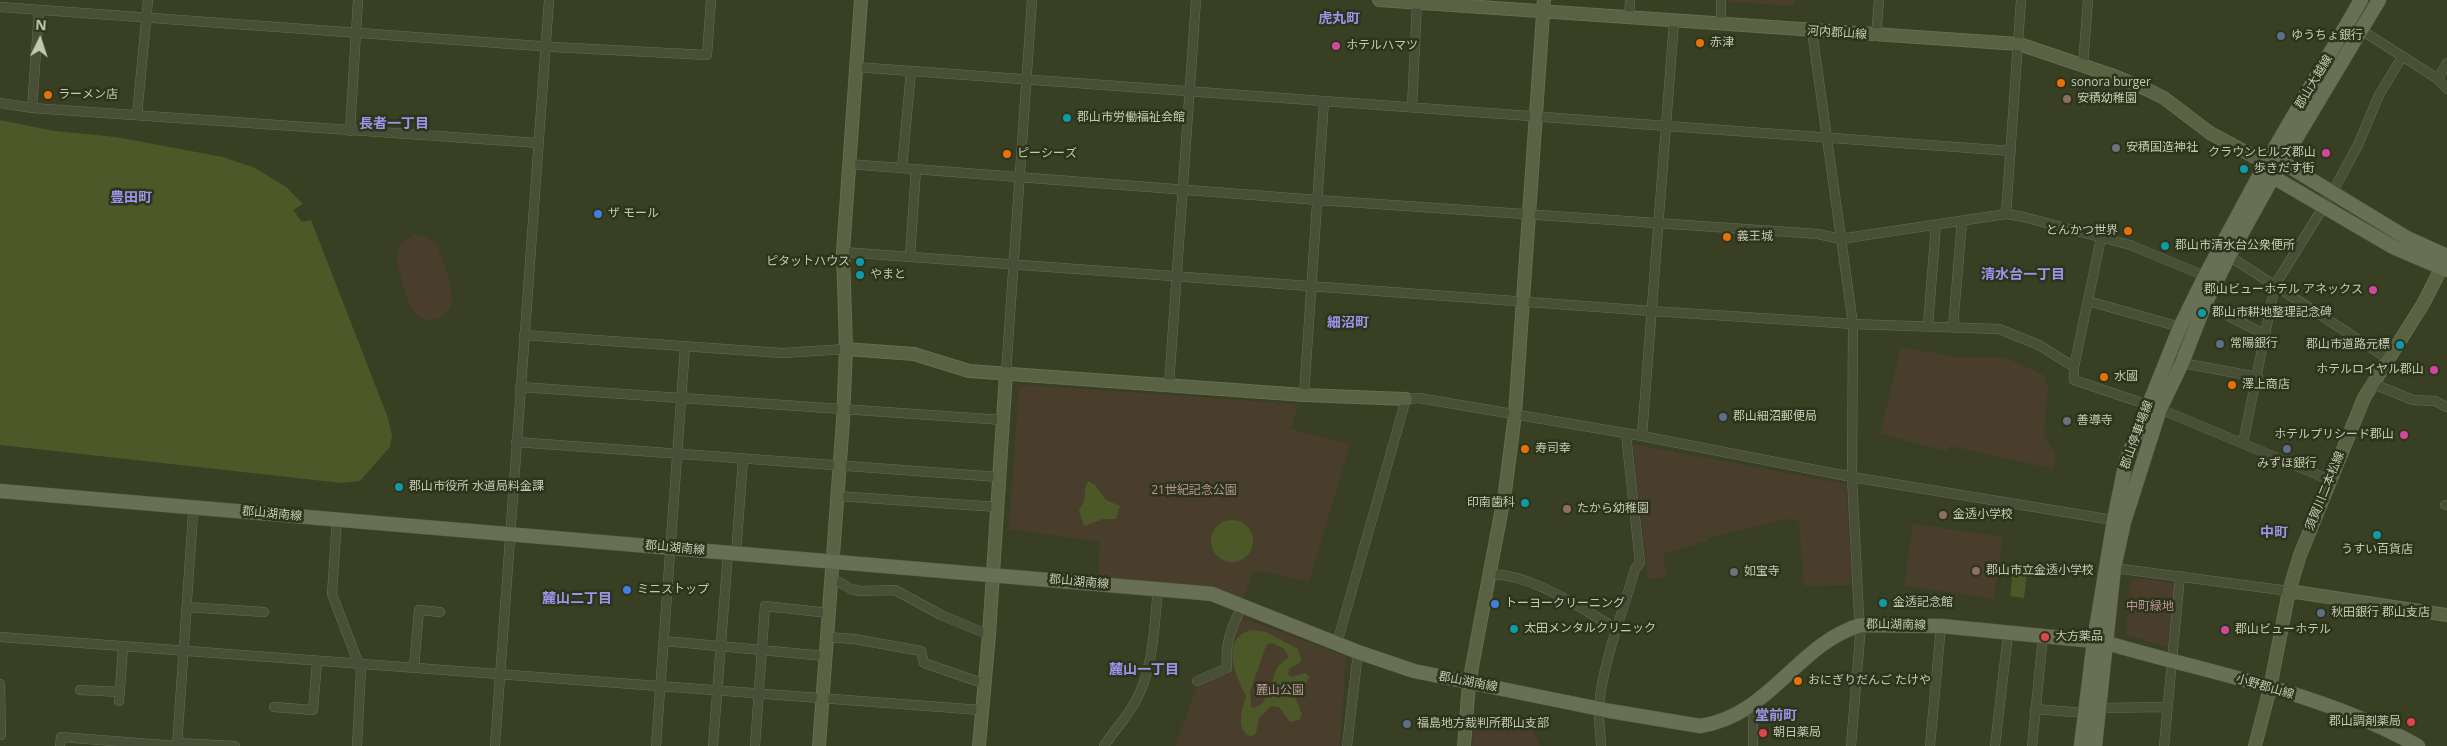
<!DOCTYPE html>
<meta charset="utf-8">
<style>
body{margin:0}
#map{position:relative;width:2447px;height:746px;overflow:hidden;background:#383f22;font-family:"Open Sans",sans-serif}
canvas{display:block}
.north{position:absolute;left:15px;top:15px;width:50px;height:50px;-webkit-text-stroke:4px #2d341b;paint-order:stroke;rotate:4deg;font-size:14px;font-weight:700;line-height:20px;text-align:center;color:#c3cab2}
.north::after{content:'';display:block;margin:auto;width:18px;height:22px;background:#c3cab2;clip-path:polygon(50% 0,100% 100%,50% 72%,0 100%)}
</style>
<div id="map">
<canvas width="2447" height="746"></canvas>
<div class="north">N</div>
</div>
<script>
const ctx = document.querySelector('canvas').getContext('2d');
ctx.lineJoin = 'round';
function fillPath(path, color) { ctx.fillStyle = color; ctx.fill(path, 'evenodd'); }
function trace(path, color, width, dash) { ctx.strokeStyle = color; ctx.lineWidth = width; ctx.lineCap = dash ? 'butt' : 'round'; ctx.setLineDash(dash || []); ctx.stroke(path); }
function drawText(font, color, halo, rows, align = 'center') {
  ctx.font = font + ' "Open Sans","Noto Sans JP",sans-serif'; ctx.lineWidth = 5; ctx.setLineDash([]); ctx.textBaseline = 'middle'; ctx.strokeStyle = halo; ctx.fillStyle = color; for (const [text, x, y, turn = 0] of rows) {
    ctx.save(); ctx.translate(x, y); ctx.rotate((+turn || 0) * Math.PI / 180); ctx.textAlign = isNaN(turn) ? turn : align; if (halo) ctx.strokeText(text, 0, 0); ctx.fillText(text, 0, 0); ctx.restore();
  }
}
fillPath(new Path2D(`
 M1727,0h68v6l-68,-4z
 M414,235h8l14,8c5,17 17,39 16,56 0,17 -20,27 -34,17 -9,-5 -20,-46 -21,-57 -1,-6 2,-10 4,-15z
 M1901,347l56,10h47l40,18 4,13 -4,47 12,21 -2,13 -104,-23 -4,5 -66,-17z
 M1024,385l274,19 -7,25 59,15 -41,138 -55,-12 -11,30 -36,-14 -109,-9 2,-35 -91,-13 10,-141z
 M1633,444l213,40 6,101 -48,1 -5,-65 -11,-2 -76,18 -6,4 -43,13 4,22 -19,4z
 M1913,524l90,13 -9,62 -90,-13z
 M2135,578l41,5 -9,64 -41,-12 4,-52z
 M1240,617l106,39 -6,90h-165l23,-62 32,-16 -1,-19z
 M1475,717l57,11 8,18h-68z`), '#493e2b');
fillPath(new Path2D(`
 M0,120l55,11 61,6 107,20 32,11 31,19 17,17 -10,6 9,12 9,-2 77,198 4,18 -2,11 -30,34 -19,2 -341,-38z
 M1088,481l7,4 11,15 14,6 -4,13h-13l-19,7 -5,-16c9,-12 3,-16 9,-29z
 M1211 541a21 21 0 1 1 42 0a21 21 0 1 1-42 0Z
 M2014,562l14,2 -4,34 -14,-2z
 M1252,630l14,2 32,17 3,10 -1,4 -11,6 -1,5 3,3 14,-4 5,4 -15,20 7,17 -2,6 -10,2 -11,-15 -8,-1 -12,12 -3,15 -5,4c-16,-7 -9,-27 -5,-41 -10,-19 -27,-59 6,-66zM1273,643l11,6 5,8 -11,9 -15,37 -9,5 -3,-2 -1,-14 14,-41 3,-7z`), '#4c5828');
const street = new Path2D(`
 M0,7l553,40 154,8 4,-55
 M1629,18l1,-18
 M1721,25v-25
 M2361,30l77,49 9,10
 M1812,31l41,293 -1,153 7,139 2,9 -10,121
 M1876,36l3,-36
 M2083,65l5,-65
 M856,67l1155,84
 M2438,79l9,-16
 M0,103l32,5 506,35
 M1412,107l5,-104
 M32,108l7,-97
 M137,115l11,-115
 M350,131l8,-131
 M848,164l470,36 500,34 22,5 166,-25 18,3 106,28 75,31
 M902,168l9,-97
 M2006,214l15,-214
 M2101,238l-27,129v13l86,29 170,71
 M843,252l809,59 201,13 146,5 40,16 35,22
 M910,256l6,-87
 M2229,256l158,102
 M2088,301l92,26
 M2205,304l61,31
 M1928,326l8,-101
 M1953,327l9,-106
 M524,335l258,18 64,-4
 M2182,363l76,14
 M1006,373l26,-373
 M2371,383l42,17 22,1 12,6
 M1169,385l27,-385
 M520,387l483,33
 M1304,395l20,-294
 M1642,436l32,-414
 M516,442l483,35
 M2243,443l32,-158 57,-92 26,-48 21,-50 23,-38
 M837,496l160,11
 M2445,505h2
 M337,519l-5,75 29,76 -4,76
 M736,554l7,-95
 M2114,568l175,23
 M1490,574c45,1 88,33 127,55
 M831,582h8l12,7 9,2 35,-1 46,25 48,20
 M187,607l77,5
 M0,637l981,73
 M827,637l27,2 67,12 3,12 61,21
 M665,641l160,15
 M1337,643l69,-244 13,-1 223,38 210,41 267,44
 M414,668l5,-58 21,2
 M1197,681l30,-13c-2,-26 4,-39 15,-62
 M0,684l1,51
 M80,690l40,2
 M119,701l4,-53
 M274,707l39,3 4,-48
 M2099,708l68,-1
 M2035,709l50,4
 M178,743l57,3
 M60,746l1,-9 116,9
 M177,746l16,-232 2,-7
 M495,746l54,-746
 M656,746l29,-399
 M713,746l15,-193
 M755,746l10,-140 64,7
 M1104,746c10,-15 22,-28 31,-44 19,-33 19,-76 23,-113
 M1347,746l11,-94
 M1601,746c0,-13 -3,-26 -2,-39 3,-43 24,-95 36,-138l5,-6 -14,-129
 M1753,746v-42
 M1930,746l11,-120
 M1995,746l13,-112
 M2032,746l11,-110
 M2164,746l16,-170`);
const secondary = new Path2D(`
 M1379,0l640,44 95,32 32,13 18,9 46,35 56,30
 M846,349l68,5 55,17 335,24 102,4
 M2289,591l158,24
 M819,746l24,-326 3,-71 -3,-97 18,-252
 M979,746l10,-111 17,-262
 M1464,746l5,-63 36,-191 10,-78 29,-414
 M2255,746l15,-58 19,-97 11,-36 64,-157 59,-94 23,-45`);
const primary = new Path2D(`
 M2274,162h8l125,76 40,18
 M2269,170l4,7 120,70 54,23
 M0,491l1202,102 10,1 146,58 56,19 196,40 90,15c70,-10 98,-83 161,-101l80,1 153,15 13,2c105,31 215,49 311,103
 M2081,746l13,-105 20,-121 12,-59 54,-134 25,-51 61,-113 95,-163
 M2095,746l19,-178 10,-46 36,-113 22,-46 23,-59 24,-48 44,-79 106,-177`);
trace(street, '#666d54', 10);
trace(secondary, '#666d54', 14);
trace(primary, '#545b42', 15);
trace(street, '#484f36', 9);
trace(secondary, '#596243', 12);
trace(primary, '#686f54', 14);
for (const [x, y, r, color] of [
 [2281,36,5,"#5c6f8a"],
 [1700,43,5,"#e8710a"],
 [1336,46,5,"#d1479c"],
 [2061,83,5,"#e8710a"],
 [48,95,5,"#e8710a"],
 [2067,99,5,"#8d6e63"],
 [1067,118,5,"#0f9aa8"],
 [2116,148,5,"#6b7280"],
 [2326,153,5,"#d1479c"],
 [1007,154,5,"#e8710a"],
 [2244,169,5,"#0f9aa8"],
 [598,214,5,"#3f7fe0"],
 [2128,231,5,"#e8710a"],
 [1727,237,5,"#e8710a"],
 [2165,246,5,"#0f9aa8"],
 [860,262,5,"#0f9aa8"],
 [860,275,5,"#0f9aa8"],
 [2373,290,5,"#d1479c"],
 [2202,313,5,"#0f9aa8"],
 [2220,344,5,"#5c6f8a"],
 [2400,345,5,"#0f9aa8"],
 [2434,370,5,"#d1479c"],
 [2104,377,5,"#e8710a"],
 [2232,385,5,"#e8710a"],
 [1723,417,5,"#5c6f8a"],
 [2067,421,5,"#6b7280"],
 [2404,435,5,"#d1479c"],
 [1525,449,5,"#e8710a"],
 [2287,449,5,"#5c6f8a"],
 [399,487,5,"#0f9aa8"],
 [1525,503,5,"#0f9aa8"],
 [1567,509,5,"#8d6e63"],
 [1943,515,5,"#8d6e63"],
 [2377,535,5,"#0f9aa8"],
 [1976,571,5,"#8d6e63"],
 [1734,572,5,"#6b7280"],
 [627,590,5,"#3f7fe0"],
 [1883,603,5,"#0f9aa8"],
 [1495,604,5,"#3f7fe0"],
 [2321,613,5,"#5c6f8a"],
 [1514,629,5,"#0f9aa8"],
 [2225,630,5,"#d1479c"],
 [2045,637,5,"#e0444e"],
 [1798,681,5,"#e8710a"],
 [2411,722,5,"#e0444e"],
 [1407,724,5,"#5c6f8a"],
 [1763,733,5,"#e0444e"]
]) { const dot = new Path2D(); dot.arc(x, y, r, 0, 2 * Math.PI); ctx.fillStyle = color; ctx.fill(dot); trace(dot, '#2d341b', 2); }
drawText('12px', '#c3cab2', '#2d341b', [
 ["河内郡山線",1837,33,4],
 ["郡山大越線",2314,82,-59],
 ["郡山停車場線",2137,435,-70],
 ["須賀川二本松線",2325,491,-68],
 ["郡山湖南線",272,514,5],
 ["郡山湖南線",675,548,5],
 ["郡山湖南線",1079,582,5],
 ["郡山湖南線",1896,625,1],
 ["郡山湖南線",1468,682,11],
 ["小野郡山線",2265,687,16]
]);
drawText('12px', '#c3cab2', '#2d341b', [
 ["ゆうちょ銀行",2291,36],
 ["赤津",1710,43],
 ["ホテルハマツ",1346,46],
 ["sonora burger",2071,83],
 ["ラーメン店",58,95],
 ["安積幼稚園",2077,99],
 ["郡山市労働福祉会館",1077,118],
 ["安積国造神社",2126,148],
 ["クラウンヒルズ郡山",2316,153,"right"],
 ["ピーシーズ",1017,154],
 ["歩きだす街",2254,169],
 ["ザ モール",608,214],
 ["とんかつ世界",2118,231,"right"],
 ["義王城",1737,237],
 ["郡山市清水台公衆便所",2175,246],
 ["ピタットハウス",850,262,"right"],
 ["やまと",870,275],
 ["郡山ビューホテル アネックス",2363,290,"right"],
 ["郡山市耕地整理記念碑",2212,313],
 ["常陽銀行",2230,344],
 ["郡山市道路元標",2390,345,"right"],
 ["ホテルロイヤル郡山",2424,370,"right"],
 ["水國",2114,377],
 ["澤上商店",2242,385],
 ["郡山細沼郵便局",1733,417],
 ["善導寺",2077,421],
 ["ホテルプリシード郡山",2394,435,"right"],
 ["寿司幸",1535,449],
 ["みずほ銀行",2287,464,"center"],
 ["郡山市役所 水道局料金課",409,487],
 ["印南歯科",1515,503,"right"],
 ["たから幼稚園",1577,509],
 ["金透小学校",1953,515],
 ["うすい百貨店",2377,550,"center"],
 ["郡山市立金透小学校",1986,571],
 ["如宝寺",1744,572],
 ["ミニストップ",637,590],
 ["金透記念館",1893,603],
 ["トーヨークリーニング",1505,604],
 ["秋田銀行 郡山支店",2331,613],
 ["太田メンタルクリニック",1524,629],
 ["郡山ビューホテル",2235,630],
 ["大方薬品",2055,637],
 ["おにぎりだんご たけや",1808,681],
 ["郡山調剤薬局",2401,722,"right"],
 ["福島地方裁判所郡山支部",1417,724],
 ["朝日薬局",1773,733]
], 'left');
drawText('12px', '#ba9598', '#2d341b', [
 ["21世紀記念公園",1194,491],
 ["中町緑地",2150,607],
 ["麓山公園",1280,691]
]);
drawText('bold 14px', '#9c93ea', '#2d341b', [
 ["虎丸町",1339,19],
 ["長者一丁目",394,124],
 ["豊田町",131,198],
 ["清水台一丁目",2023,275],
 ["細沼町",1348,323],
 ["中町",2274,533],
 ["麓山二丁目",577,599],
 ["麓山一丁目",1144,670],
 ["堂前町",1776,716]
]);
</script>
